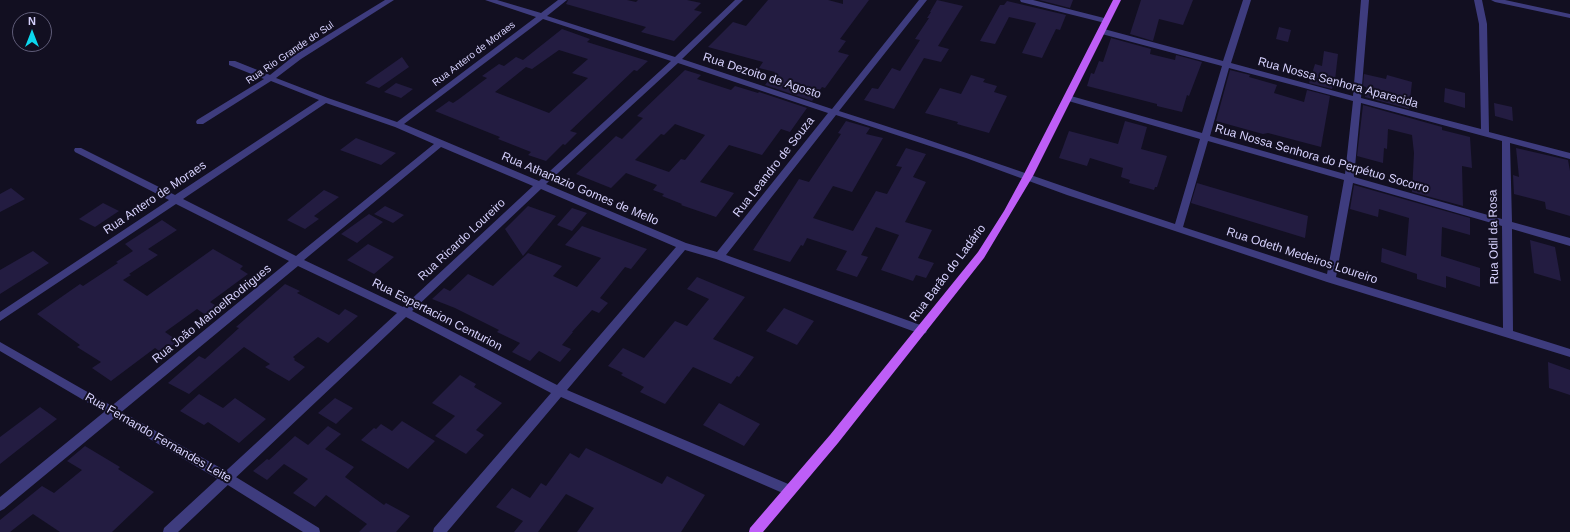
<!DOCTYPE html>
<meta charset="utf-8">
<style>
body{margin:0}
#map{position:relative;width:1570px;height:532px;overflow:hidden;background:#120f21;font-family:Arial,sans-serif}
canvas{display:block}
.north{position:absolute;left:12px;top:12px;width:40px;height:40px;box-sizing:border-box;background:#120f21;border:1px solid #605d79;border-radius:50%;rotate:0deg;font-size:11px;font-weight:700;line-height:16px;text-align:center;color:#d6d1fd}
.north::after{content:'';display:block;margin:auto;width:14px;height:18px;background:#0cd7ee;clip-path:polygon(50% 0,100% 100%,50% 72%,0 100%)}
</style>
<div id="map">
<canvas width="1570" height="532"></canvas>
<div class="north">N</div>
</div>
<script>
const ctx = document.querySelector('canvas').getContext('2d');
ctx.lineJoin = 'round';
function fillPath(path, color) { ctx.fillStyle = color; ctx.fill(path, 'evenodd'); }
function drawText(font, color, halo, rows, align = 'center') {
  ctx.font = font + ' Arial,sans-serif'; ctx.lineWidth = 4; ctx.setLineDash([]); ctx.textBaseline = 'middle'; ctx.strokeStyle = halo; ctx.fillStyle = color; for (const [text, x, y, turn = 0] of rows) {
    ctx.save(); ctx.translate(x, y); ctx.rotate((+turn || 0) * Math.PI / 180); ctx.textAlign = isNaN(turn) ? turn : align; if (halo) ctx.strokeText(text, 0, 0); ctx.fillText(text, 0, 0); ctx.restore();
  }
}
fillPath(new Path2D(`
 M568,0h59l9,2 2,-2h49l14,3 -7,7 8,2 -28,29 -33,-9 5,-5 -80,-23z
 M768,0h60l15,4v-4h26l-29,39 6,2 -8,11 11,3 -24,33 -3,-1 -10,14 -47,-16 10,-13 -16,-4 4,-6 -55,-15 25,-25 13,4z
 M937,0l26,6 -25,40 11,3 -8,13 -17,-4 -30,51 -30,-9 8,-12 6,1 14,-21 8,3 20,-31 -5,-1 14,-21h-2l4,-6h-1z
 M1039,0h34l-3,8z
 M1141,0h52l-10,25 -24,-6 -6,22 -23,-7z
 M1007,1l59,14 -6,15 -4,-1 -14,29 -20,-5 14,-30 -27,-6 -14,27 -15,-3 20,-36h4z
 M1279,27l12,3 -3,12 -12,-3z
 M562,29l28,10 -3,3 61,19 -11,10 -3,-1 -64,61 7,2 -12,12 -2,-1 -17,17 -18,-6 3,-3 -33,-13 2,-2 -65,-26 14,-10 4,2 6,-4 28,-21 -5,-2 17,-12 5,2 12,-9 7,3zM559,50l29,9 -16,14 16,5 -39,35 -54,-21 31,-25 6,2z
 M1111,38l40,11 -1,5 25,6 1,-5 26,7 -13,34 -2,-1 -5,17 -25,-6v-2l-70,-18 4,-13 3,1 5,-13 4,1z
 M1324,51l14,3 -3,26 -3,9 -23,-6 6,-19 7,2z
 M402,57l7,10 -30,21 -14,-5z
 M685,70l16,5 -4,4 34,11 4,-4 23,7 1,-1 48,16 -17,24 -9,-3 -19,26 -33,-10 -29,37 34,11 -18,24 -35,-12 1,-1 -20,-8 2,-2 -11,-4 4,-5 -31,-12 -15,15 -35,-14 40,-38 6,3 21,-21 -6,-2zM675,124l30,11 -20,25 -4,-1 -12,13 -34,-12 26,-26 3,1z
 M1230,70l20,5 -1,2 28,8 -3,8 30,9 3,-12 23,6 -9,51 -53,-14 -5,1 -47,-13z
 M1364,74l22,5 1,-4 25,7 -3,27 -44,-12 1,-10 -3,-1z
 M971,75l14,4 -2,3 14,4 -3,6 13,4 -18,37 -32,-9 1,-2 -33,-9 15,-25 21,6z
 M396,83l17,6 -12,9 -17,-6z
 M1445,88l20,5v15l-21,-6z
 M1494,103l18,4 1,14 -18,-5z
 M1363,105l79,22v3l28,7 2,31 -10,-2 1,40 -51,-14 2,-39 -2,-18 -24,-6 -1,20 -3,-1 -1,15 -26,-7z
 M846,121l24,7 -4,6 17,4 -31,54 -19,-6 -20,32 40,13 23,-40 11,3 15,-27 -6,-1 10,-18 20,6 -13,23 13,5 -21,40 27,8 -14,28 16,5 -8,15 -10,-3 -3,6 -32,-11 18,-35 -23,-8 -15,28 7,2 -11,20 -21,-7 11,-19 -40,-13 -4,8 -2,-1 -11,17 -37,-12 46,-71 10,3 32,-48 -3,-1z
 M1125,121l22,6 -6,22 26,7 -10,31h-2l-1,3 -25,-7 1,-3 -9,-3 2,-9 -33,-10 -3,8 -28,-8 10,-27 49,13z
 M356,138l40,15 -15,12 -41,-15z
 M1516,148l52,12 2,11v45l-24,-7 -1,-7 -31,-8 -1,-19 6,2z
 M1197,183l111,33 -3,22 -114,-35z
 M1354,185l116,33v17l-28,-8 -1,29 39,12v19l-34,-11v12l-29,-9v-5l-36,-12 1,-14 24,8 3,-38 -30,-9 -1,8 -28,-8z
 M11,188l14,11 -25,13v-18z
 M324,190l15,7 -25,19 5,3 -14,10 -18,-9z
 M103,203l16,8 -24,16 -16,-8z
 M385,206l19,9 -11,8 -19,-9z
 M528,206l28,10 -33,40 -18,-27z
 M572,208l15,5 -15,18 -15,-6z
 M369,214l14,8 -26,21 -16,-9z
 M162,220l15,10 -29,19 10,6 -29,19 2,1 -8,5 24,16 66,-47 30,17 -3,3 8,5 -38,28 8,5 -11,9 -10,-7 -32,23 13,9 -16,12 -7,-5 -44,33 -19,-13 9,-6 -24,-15 3,-2 -43,-31 43,-30 3,2 35,-23 -2,-1 17,-11 -8,-7z
 M582,226l65,23 -16,20 -6,-2 -25,31 8,5 -9,10 -7,-3 -20,22h1l-11,13 9,4 -11,13 -21,-11 -9,10 -18,-9 8,-9 -23,-11 2,-2 -44,-22 -23,-9 12,-11 6,3 18,-17 25,12 35,-33 34,13 -9,10 24,11 24,-29 -36,-13z
 M1530,240l25,7 6,34 -27,-8z
 M368,244l26,13 -20,17 -27,-14z
 M33,251l16,12 -49,31v-24z
 M697,277l48,20 -32,42 41,18 -15,20 -2,-1 -6,8 -38,-17 -28,37 -25,-12 4,-5 -23,-12 2,-2 -15,-7 15,-18 21,10 31,-37 12,5 22,-27 -22,-10z
 M285,284l15,7 -3,2 42,22 6,-6 13,7 -30,27 -10,-6 -25,20 2,2 -1,1 11,7 -16,14 -24,-14 5,-3 -26,-17 -55,47 -21,-11 31,-27 6,3 34,-31 -3,-1z
 M784,308l30,13 -17,24 -31,-14z
 M1548,362l22,8v25l-21,-7z
 M460,375l16,9 -2,3 28,16 -26,27 8,5 -18,19 -31,-18 20,-20 -23,-13z
 M199,394l24,14 12,-10 31,21 -27,24 -31,-21 -4,3 -24,-14z
 M335,398l18,10 -17,16 -18,-11z
 M719,403l41,21 -16,22 -41,-21z
 M40,407l17,12 -57,45v-27z
 M402,421l33,20 -27,28 -47,-29 13,-12 2,1 5,-5 11,7z
 M328,426l13,8 -16,15 29,18 -9,10 39,28 2,-2 24,13 -14,16h-37l8,-8 -41,-29 -11,12 -22,-14 15,-14 -24,-15 -17,16 -14,-9 14,-12 2,1 26,-24 13,9z
 M85,446l35,21 -2,2 36,23 -42,40h-52l-27,-18 -23,18h-10v-12l42,-34 12,7 28,-23 -15,-9z
 M586,448l76,36 5,-8 38,19 -24,37h-104l17,-24 -28,-14 -28,38h-24l9,-11 -27,-14 16,-19 18,10 11,-15 5,3 24,-33 9,5z`), '#231c41');
fillPath(new Path2D(`
 M385,0h9l-93,59 -25,19 52,20 69,24 139,-105 -51,-17h12l44,13 17,-13h9l-20,16 128,41 60,-57h8l-61,59 150,50 87,-109h8l-88,111c113,35 223,76 336,113l25,-85 -135,-39 -1,-2 1,-2h6l131,37 20,-67 -124,-33v-4h6l119,32 20,-61h8l-20,63 122,33 8,-96h8l-8,98 120,31 -2,-105 -5,-24h8l5,24 2,108 81,21v6l-60,-16 2,79 58,16v8l-58,-17 1,102 57,18v8l-243,-75 -152,-51 -108,-36 -101,-37 -130,-43 -110,140 200,72 1,3 -1,3 -4,1 -4,-1 -202,-74 -31,-9 -118,140 226,96 2,4 -2,4 -4,2 -4,-2 -224,-97 -114,135h-14l1,-4 117,-135 -145,-76 -228,215h-15l1,-4 233,-215 -99,-47 -294,243 -4,2v-14l289,-236 -113,-57 -176,117v-9l169,-112 -94,-48 -1,-2 1,-2h6l94,47 144,-95 -48,-19 -68,43h-6l-1,-2 1,-2 67,-41 -35,-14v-4h6l35,14 25,-20zM543,19l128,42 -132,120 -135,-57zM678,63l150,50 -111,139 -31,-9 -140,-59zM1229,68l124,33 -8,73 -135,-38zM326,103l69,24 39,17 -138,112 -113,-57zM1361,103l141,38v78l-148,-42zM1208,141l136,39 -17,94 -144,-47zM441,147l92,39 -130,121 -99,-47zM1353,183l149,43 1,102 -167,-51zM541,189l135,58 -119,138 -145,-74z
 M1020,0h13l75,19 1,2 -4,2 -84,-21z
 M1491,0h14l65,14v4l-75,-16z`), '#3e3c7e');
fillPath(new Path2D(`
 M0,342l231,132 88,54 1,4h-17l-80,-50 -223,-131z`), '#3e3c7e');
fillPath(new Path2D(`
 M1113,0h8l-88,176 -49,82 -146,185 -75,89h-14l1,-4 80,-93 148,-183 26,-41 19,-35z`), '#be5ef7');
drawText('10px', '#d6d1fd', '#120f21', [
 ["Rua Rio Grande do Sul",290,53,-34],
 ["Rua Antero de Moraes",474,54,-37]
]);
drawText('12px', '#d6d1fd', '#120f21', [
 ["Rua Dezoito de Agosto",762,76,18],
 ["Rua Nossa Senhora Aparecida",1338,83,15],
 ["Rua Nossa Senhora do Perpétuo Socorro",1322,159,16],
 ["Rua Leandro de Souza",774,167,-52],
 ["Rua Athanazio Gomes de Mello",580,189,23],
 ["Rua Antero de Moraes",155,198,-34],
 ["Rua Odil da Rosa",1494,237,-91],
 ["Rua Ricardo Loureiro",462,240,-43],
 ["Rua Odeth Medeiros Loureiro",1302,256,18],
 ["Rua Barão do Ladário",948,273,-53],
 ["Rua João ManoelRodrigues",212,314,-39],
 ["Rua Espertacion Centurion",437,315,27],
 ["Rua Fernando Fernandes Leite",158,438,30]
]);
</script>
